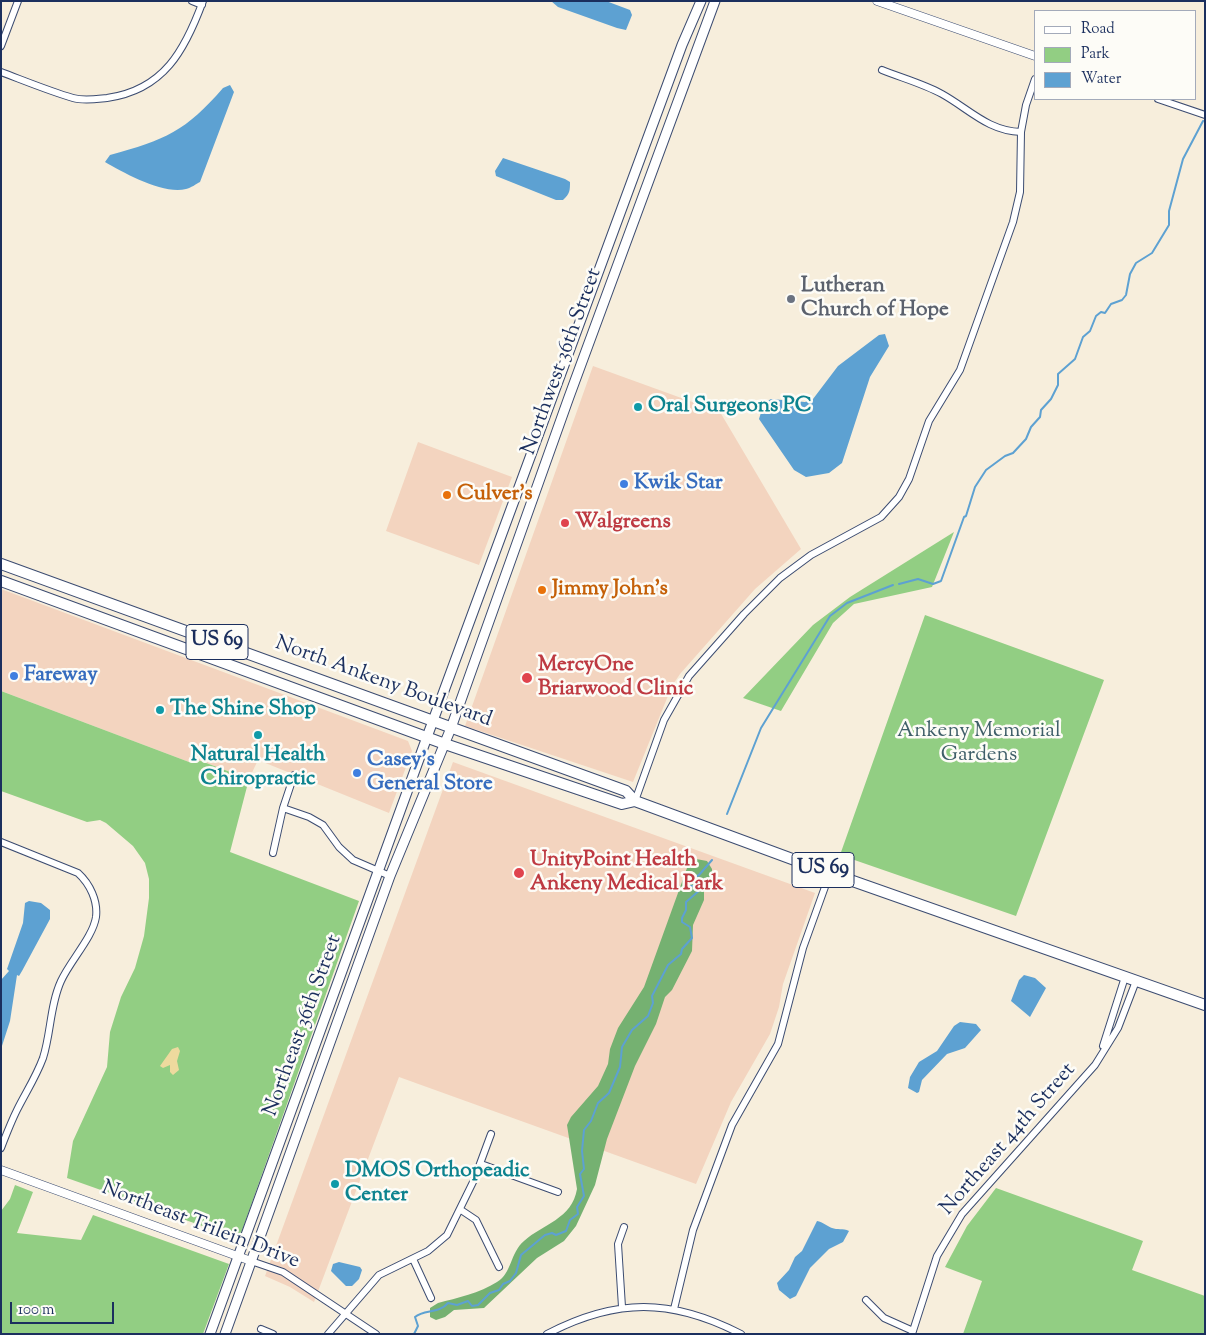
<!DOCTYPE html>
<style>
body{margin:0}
#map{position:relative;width:1206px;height:1335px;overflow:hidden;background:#f7eedc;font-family:"Sorts Mill Goudy",serif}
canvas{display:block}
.frame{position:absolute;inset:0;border:2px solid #1b2f5e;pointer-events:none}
.legend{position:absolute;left:1034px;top:10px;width:162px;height:90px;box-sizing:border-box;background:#fdfcf7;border:1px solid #a3aaba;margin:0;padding:6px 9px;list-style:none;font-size:15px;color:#1b2f5e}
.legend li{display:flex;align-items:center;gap:10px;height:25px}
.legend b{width:25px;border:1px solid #a3aaba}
.scale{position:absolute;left:10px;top:1302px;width:104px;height:22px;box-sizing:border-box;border:2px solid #1b2f5e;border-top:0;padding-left:6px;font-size:15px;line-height:18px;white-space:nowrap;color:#1b2f5e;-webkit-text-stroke:4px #fdfcf7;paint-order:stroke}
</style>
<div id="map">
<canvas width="1206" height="1335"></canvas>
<div class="frame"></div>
<ul class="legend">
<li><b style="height:6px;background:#fff"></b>Road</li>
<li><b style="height:14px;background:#92ce83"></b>Park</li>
<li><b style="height:14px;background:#5da1d2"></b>Water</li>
</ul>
<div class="scale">100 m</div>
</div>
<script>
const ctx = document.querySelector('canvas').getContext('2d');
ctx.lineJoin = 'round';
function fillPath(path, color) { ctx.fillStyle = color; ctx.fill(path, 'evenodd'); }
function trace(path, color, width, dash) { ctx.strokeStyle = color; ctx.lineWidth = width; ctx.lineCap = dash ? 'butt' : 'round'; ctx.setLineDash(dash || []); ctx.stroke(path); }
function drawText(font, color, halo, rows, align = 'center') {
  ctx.font = font + ' "Sorts Mill Goudy",serif'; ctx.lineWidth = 5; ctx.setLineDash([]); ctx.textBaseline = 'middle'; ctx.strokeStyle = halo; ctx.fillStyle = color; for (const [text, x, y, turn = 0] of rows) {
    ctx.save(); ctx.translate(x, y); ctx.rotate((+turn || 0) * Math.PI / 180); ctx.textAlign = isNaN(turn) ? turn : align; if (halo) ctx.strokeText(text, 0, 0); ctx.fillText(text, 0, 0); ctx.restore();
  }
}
fillPath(new Path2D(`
 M593,366l127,46 81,137 -46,40 -75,85 -8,12 -39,96 -168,-56z
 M418,442l94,35 -33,88 -93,-34z
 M1,589l407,152 4,10 -23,62 -131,-53 -9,19 -48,-18 -12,1 -188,-71z
 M453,762l362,131 -32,91 -4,23 -9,27 -39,68 -35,82 -297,-107 -85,225 -24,-15 -25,-11z`), '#f3d4bf');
fillPath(new Path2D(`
 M954,532l-22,55 -78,17 -21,19 -52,88 -38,-13 70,-73 37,-28z
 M925,615l179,65 -88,236 -176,-61z
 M1,691l188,71 12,-1 48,18 -19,73 129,49 -120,338 -172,-61 6,-37 34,-74 3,-35 11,-35 14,-29 9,-32 5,-38v-19l-4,-16 -12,-17 -27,-23 -6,-3 -13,2 -86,-31z
 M15,1185l18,7 -16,41 64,7 12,-25 136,49 -26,70h-202v-123l9,-12z
 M996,1188l147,53 -11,29 73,26v38h-242l19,-53 -37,-14 22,-41z`), '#92ce83');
fillPath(new Path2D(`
 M696,859l11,2 5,8v11l-8,7v13l-11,25 -1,26 -20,39 -7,7 -9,27 -21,42 -28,73 -12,46 -19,41 -12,15 -27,17 -53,50 -30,2 -9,7 -9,3 -6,-3v-9l8,-5c19,-5 42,-10 59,-21 15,-9 13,-29 27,-41 19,-17 48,-22 53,-52l-10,-64 4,-8 27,-31 10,-22 2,-15 8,-21 26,-41 43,-119 4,-7z`), '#75b171');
fillPath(new Path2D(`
 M178,1047l2,4 -3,10 2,9 -6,5 -3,-3v-7l-7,3 -3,-2 12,-17z`), '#eeda9e');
fillPath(new Path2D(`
 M551,1h55l24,9 2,5 -6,15 -9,-2 -59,-21z
 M230,85l4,7 -34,90c-4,2 -9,6 -14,7 -22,6 -62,-16 -81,-27l5,-7c55,-15 76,-24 113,-67z
 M503,158l62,21 5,3c0,8 0,12 -7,18h-7l-60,-24 -1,-5z
 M885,334l4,12 -19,31 -28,86 -13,10 -23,4 -12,-7 -35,-51 5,-16 7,-4 34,3 8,-3 25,-33 41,-31z
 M29,901l12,2 9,7v9l-28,52 -3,5 -2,-1 -7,46 -9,28v-69l8,-9 -2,-2 16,-46 2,-20z
 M1024,975l11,3 11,10 -16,29 -19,-16 8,-21z
 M960,1022l16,2 5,6 -16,18 -18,6 -25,26 -3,12 -2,1 -9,-5 2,-11 9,-15 18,-11 17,-25z
 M817,1221c6,1 10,5 15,7 5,2 11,0 17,3l-6,11 -14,7 -19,19 -14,28 -6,3 -11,-9 -2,-7 12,-13 6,-13 7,-6z
 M339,1262l21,5 2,3 -3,9 -7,7h-6l-15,-15 2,-7z`), '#5da1d2');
trace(new Path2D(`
 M899,584l19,-5 15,5 8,-3 23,-64 2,-1 9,-29 11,-17 19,-14 8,-3 13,-14 5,-12 9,-10 1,-7 10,-11 7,-14v-11l17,-15 8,-22 7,-6 6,-15 5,-4 4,1 6,-9 11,-4 4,-5 4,-21 6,-11 16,-10 17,-28v-14l14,-52 20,-38
 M727,814l34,-86 69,-112 17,-13 46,-18
 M414,1334l4,-8 -3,-9c9,-8 24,-3 33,-14l9,2 11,-4 4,5 6,-1 12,-12 9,-3 4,-6 7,-3 6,-8 5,-18 24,-20 7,-2 4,2 10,-4 4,-11 8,-6 -1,-7 7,-11 -4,-22 4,-5 -2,-18 2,-21 7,-9 7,-18 11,-10 11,-26 2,-20 10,-17 16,-14 5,-13 -1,-7 16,-31 13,-11 1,-5 10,-11 -2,-11 -8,-5v-4l4,-8v-8l15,-13 -3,-3h-9l-3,-4 13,-7 13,-15`), '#5da1d2', 2);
const minor = new Path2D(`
 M192,1l10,4
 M1,46l17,-45
 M882,70c20,8 42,14 60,24 27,15 46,37 79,38
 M1,72c24,9 48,19 72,26 11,3 23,1 34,0 57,-8 78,-48 96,-97
 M1158,99l47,16
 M635,801l29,-81 25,-44 55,-62 36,-36 31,-23 70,-38 18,-20 10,-18 20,-58 31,-51 53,-148 7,-30 1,-60 5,-27 9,-26
 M283,808l26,9 14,8 16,22 14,13 37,16
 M1,842l77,31c12,11 20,28 18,44 -3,20 -26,44 -35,64 -11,24 -10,52 -18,77 -7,19 -17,34 -26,52 -6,12 -11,25 -16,38
 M273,853l10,-45 11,-33
 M1103,1046l22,-69
 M481,1164l77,28
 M461,1210l15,10 23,47
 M413,1259l18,39
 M251,1261l32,11 93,62
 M866,1300l18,18 29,13
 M622,1307l-4,-63 6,-17
 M674,1309l19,-79 39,-105 46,-81 25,-96 27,-75
 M261,1329l12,5
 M328,1334l51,-59 49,-24 19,-16 27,-55 17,-46
 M547,1334c69,-36 124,-36 194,0
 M912,1334l25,-78 25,-42 133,-149 23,-37 18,-47`);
const tertiary = new Path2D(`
 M877,1l158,55
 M1,1170l250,91`);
const secondary = new Path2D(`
 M210,1334l217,-597 255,-692 19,-44
 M225,1334l165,-458 61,-148 118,-331 146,-396`);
const primary = new Path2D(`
 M1,564l625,227 9,10 195,72 375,132
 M1,581l444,163 177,60 13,-3`);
trace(minor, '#3c4c71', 8);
trace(tertiary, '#3c4c71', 9);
trace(secondary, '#3c4c71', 11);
trace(primary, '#3c4c71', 12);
trace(minor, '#fff', 6);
trace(tertiary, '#fff', 8);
trace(secondary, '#fff', 9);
trace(primary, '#fff', 10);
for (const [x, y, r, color] of [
 [791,299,5,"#6b7280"],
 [638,407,5,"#0f9aa8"],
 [624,484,5,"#3f7fe0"],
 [447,495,5,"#e8710a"],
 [565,523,5,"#e0444e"],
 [542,590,5,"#e8710a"],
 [14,676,5,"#3f7fe0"],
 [527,678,6,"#e0444e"],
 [160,710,5,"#0f9aa8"],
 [258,735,5,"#0f9aa8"],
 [357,773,5,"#3f7fe0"],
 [519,873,6,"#e0444e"],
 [335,1184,5,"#0f9aa8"]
]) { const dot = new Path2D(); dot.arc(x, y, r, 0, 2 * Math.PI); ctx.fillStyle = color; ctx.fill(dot); trace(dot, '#fdfcf7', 2); }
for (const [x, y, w] of [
 [217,642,62],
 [823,870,62]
]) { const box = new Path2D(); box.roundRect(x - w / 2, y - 17.5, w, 35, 4); ctx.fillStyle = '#fdfcf7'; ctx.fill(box); trace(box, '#1b2f5e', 1); }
drawText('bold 20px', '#1b2f5e', null, [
 ["US 69",217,642],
 ["US 69",823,870]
]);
drawText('bold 21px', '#5b616d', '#fdfcf7', [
 ["Lutheran",801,287],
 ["Church of Hope",801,311]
], 'left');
drawText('21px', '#1b2f5e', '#fdfcf7', [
 ["Northwest 36th Street",563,362,-70],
 ["North Ankeny Boulevard",383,683,20],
 ["Northeast 36th Street",304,1026,-70],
 ["Northeast 44th Street",1009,1140,-49],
 ["Northeast Trilein Drive",200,1226,21]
]);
drawText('bold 21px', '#0d838f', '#fdfcf7', [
 ["Oral Surgeons PC",648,407],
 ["The Shine Shop",170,710],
 ["Natural Health",258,756,"center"],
 ["Chiropractic",258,780,"center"],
 ["DMOS Orthopeadic",345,1172],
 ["Center",345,1196]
], 'left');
drawText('bold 21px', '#366cbe', '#fdfcf7', [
 ["Kwik Star",634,484],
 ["Fareway",24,676],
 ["Casey's",367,761],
 ["General Store",367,785]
], 'left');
drawText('bold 21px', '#c56008', '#fdfcf7', [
 ["Culver's",457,495],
 ["Jimmy John's",552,590]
], 'left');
drawText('bold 21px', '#be3a42', '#fdfcf7', [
 ["Walgreens",575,523],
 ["MercyOne",538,666],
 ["Briarwood Clinic",538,690],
 ["UnityPoint Health",530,861],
 ["Ankeny Medical Park",530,885]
], 'left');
drawText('21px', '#3f5f69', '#fdfcf7', [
 ["Ankeny Memorial",979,732],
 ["Gardens",979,756]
]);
</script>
